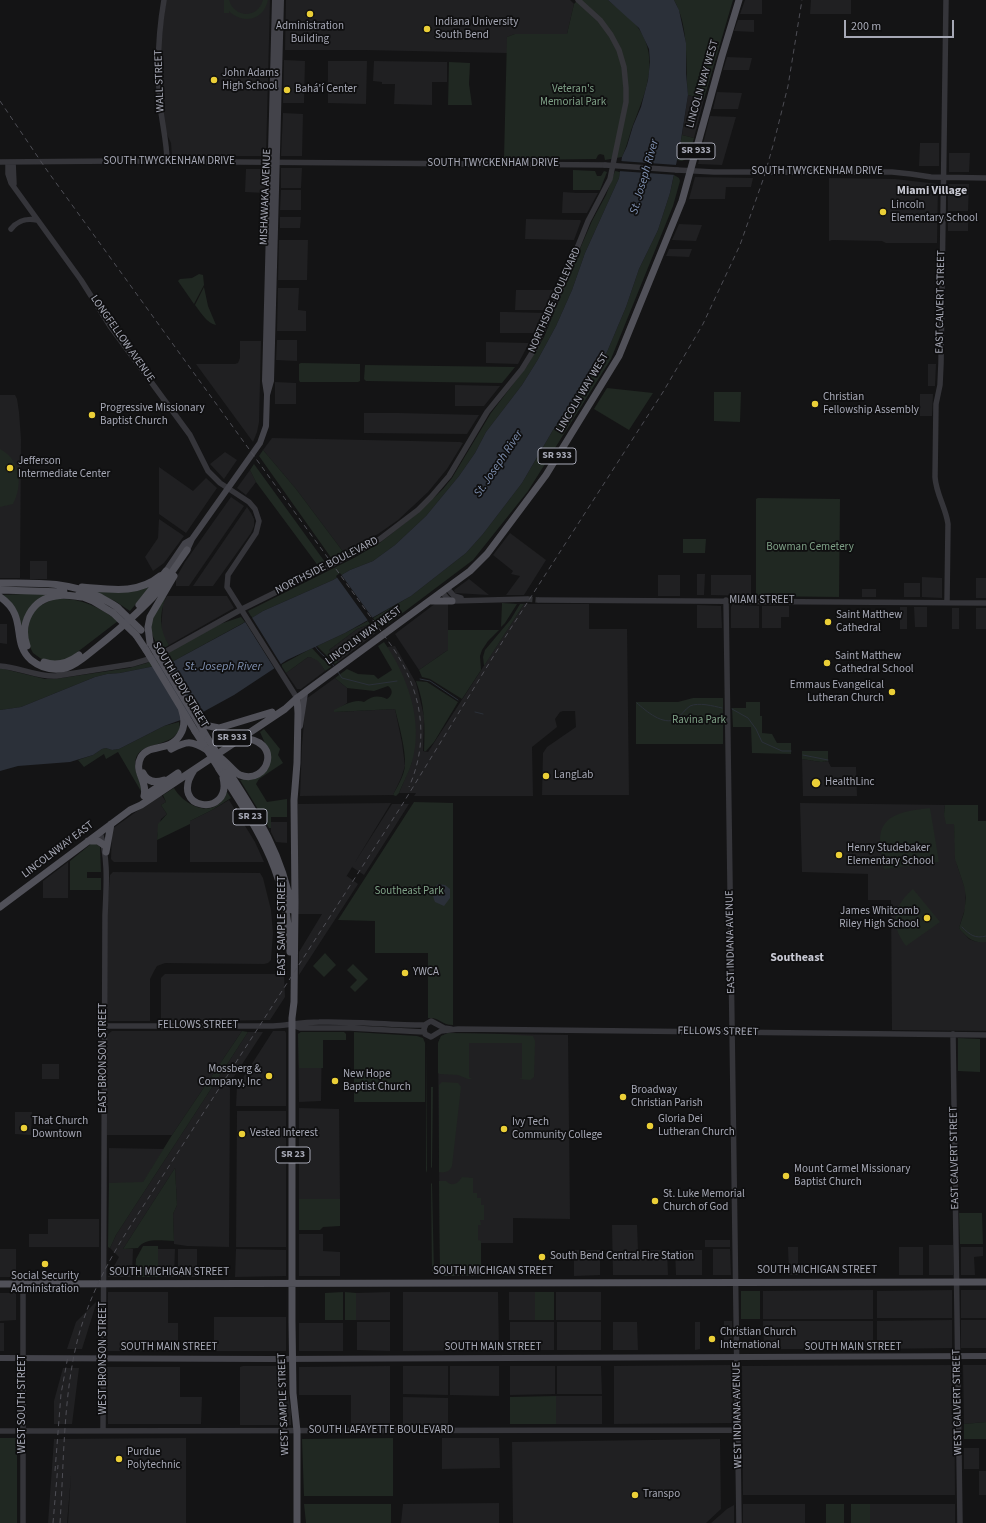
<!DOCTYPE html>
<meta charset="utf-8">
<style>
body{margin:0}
#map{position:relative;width:986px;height:1523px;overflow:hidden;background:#141415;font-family:"Source Sans 3",sans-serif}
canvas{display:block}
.scale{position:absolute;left:844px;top:20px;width:110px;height:18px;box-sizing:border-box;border:2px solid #a6a8b5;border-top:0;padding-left:5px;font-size:12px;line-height:14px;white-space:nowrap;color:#a6a8b5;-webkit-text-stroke:3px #0f0f10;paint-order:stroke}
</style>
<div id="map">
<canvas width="986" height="1523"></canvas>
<div class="scale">200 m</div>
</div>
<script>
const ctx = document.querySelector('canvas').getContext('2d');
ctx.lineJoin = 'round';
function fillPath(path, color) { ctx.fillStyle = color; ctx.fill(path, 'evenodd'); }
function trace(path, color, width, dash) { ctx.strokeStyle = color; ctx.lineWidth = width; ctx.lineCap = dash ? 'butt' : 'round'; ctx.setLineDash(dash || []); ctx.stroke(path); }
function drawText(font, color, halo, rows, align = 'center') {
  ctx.font = font + ' "Source Sans 3",sans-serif'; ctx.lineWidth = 3.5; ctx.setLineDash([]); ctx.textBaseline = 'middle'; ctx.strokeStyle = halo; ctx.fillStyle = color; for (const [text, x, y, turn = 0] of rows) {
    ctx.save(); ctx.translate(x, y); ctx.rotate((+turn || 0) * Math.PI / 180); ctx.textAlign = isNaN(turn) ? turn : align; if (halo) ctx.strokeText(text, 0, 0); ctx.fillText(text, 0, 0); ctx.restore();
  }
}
fillPath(new Path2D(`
 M166,0h104l-4,156h-94l-1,-13 -5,-11 -3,-19 -2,-27v-48z
 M286,0h284l4,4 -7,30h-52l-8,3v16l-143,-3h-79z
 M745,0h17v14h-22z
 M811,0h40v14h-41z
 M738,20h16v12l-20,-1z
 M727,57l25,1 -3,12h-26z
 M284,60l21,1 -1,42h-21z
 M328,61h39l-1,43 -38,-1z
 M374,61l73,1v20h-15v23l-38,-1 1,-20h-13v-2l-9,-1z
 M717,92l25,1 -4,16h-25z
 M688,95l16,4 -10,39 -12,-3z
 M283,113l20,1 -1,42h-21z
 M710,116l26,1 -14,48 -24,-1z
 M920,143h19v23h-20z
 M949,153h21l-1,19h-20z
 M281,168h21l-1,20h-20z
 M246,169h20l-1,24 -20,-1z
 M695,177l58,1 -2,9h-25l-1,12h-36z
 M829,178l66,1 43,5 -1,59h-51l-4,-2 -50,-1 -3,1z
 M948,184h21l-1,27h-20z
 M281,190h20v20h-21z
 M563,192l14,1h21l-11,20h-25z
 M280,217h21l-1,11h-20z
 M948,218h20v13h-20z
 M526,219l54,1 1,1 -7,19 -49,-1z
 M679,224l23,1 -6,16 -24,-1z
 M279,240h29l-1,40h-29z
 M669,249h23l-3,8 -23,-1z
 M278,288h21l-1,22 8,1v20h-29z
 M516,290h37l-8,20h-30z
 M500,312h7l37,1 -10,20h-34z
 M277,340h20v21l-21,-1z
 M240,341h21l-2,81 -2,10 -4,10 -57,-78h39l3,-1 2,-5z
 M486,342l43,1 -11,21 -32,-1z
 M928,364h8l-1,22h-7z
 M275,382l21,1v21h-21z
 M455,385l45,1 -16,20h-29z
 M920,394h13l-1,22h-12z
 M0,395h15l2,4 2,13 2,27 -1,139h-20z
 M364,413h35l80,2 -12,19 -103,-1z
 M272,438l188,4 3,1 -16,26 -19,23 -30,28 -20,14 -34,19 -48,-64 -33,-39z
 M225,452l12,8 -13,19 -14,-15z
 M159,467l34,24 13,-13 11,10 -31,45 -27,-19z
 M250,470l6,12 -10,13 -9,-7z
 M231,497l13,9 -55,80h-13v-8l9,-16z
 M247,507l4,6 3,6v7l-3,7 -38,53h-20z
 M159,519l25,17 -20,27 -11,8 -8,-14 13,-19z
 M510,533l36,27 -22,35h-18l14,-19 -9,-2 2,-3 -20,-16z
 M30,561h17v18h-17z
 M705,574l-1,21h-7v-21z
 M658,575h22v21h-22z
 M711,575h40v21l-40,-1z
 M922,577l20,1v20l-20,-1z
 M976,578h10v20h-10z
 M469,579l20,16 -34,-2 -1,-3z
 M904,583h16v14h-16z
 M862,589h14v8h-14z
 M167,596h60l7,12 -65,37 -6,-9 -2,-7 2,-25z
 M436,603h12v47l-29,20 -24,-36z
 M524,604h65v25h38l2,166h-87l1,-42 4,-6 29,-20 -1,-16h-12l-3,1 -5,7 2,8 -25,20 1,49h-119l2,-3h-17l13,-31 -14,-94 -11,-21 8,-1 21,37 8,33 -1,35 5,1z
 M697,605l24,1 1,22h-25z
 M732,605l27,1v22h-28v-21z
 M762,606h27v11h-8v11h-19z
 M900,607h7v22h-7z
 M914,607h13v20h-12z
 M952,608h7v21h-7z
 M976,608h10v21h-10z
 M0,624h7v20l-7,-1z
 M370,624l7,8 -39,30 -9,-12 28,-21z
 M308,657l7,1 5,4 5,9 -24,18h-4l-11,-16z
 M335,678l12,10v15l-13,9 61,-3 7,34 3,23 -4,12 -8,17 -93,1 2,-51 4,-46z
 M802,759l19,3 7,-1 3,6h25l1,29h-54z
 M161,794l5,8 -5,3 6,9 -6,5 -4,17v26h-43l-3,-3 1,-30z
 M229,800l26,42 9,20h-74v-41l22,-11z
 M391,803l-45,74 1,-1 11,8 -59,91v-23l23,-38h-24v-110z
 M800,803l145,2 -1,9 10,10 3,41 9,26 -1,18 -6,19 10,11 5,2 12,1v89l-94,-1 -1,-130h-23v-26l-66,-2z
 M392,804h17l-45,71 -12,-8z
 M271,822h16v21l-11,-1 -5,-10z
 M68,862v36h-25v-17z
 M113,872l147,1 3,5 8,32 2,23 -2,27 -3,3 -4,1 -99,-1 -8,3 -3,5 -4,8v42h-44l1,-109 3,-37z
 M165,974h119l1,23 -15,23 -109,2v-44z
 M112,1031h130l-70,104h-65v-98l1,-3z
 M273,1031h12l1,2v73h-50l1,-19z
 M248,1032h15l-35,54 2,2 -1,159 -42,-1 -13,-2 -1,-30 4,-9 -2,-37 -52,81h10l-1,28h-24l11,-20 -9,-9 6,-13z
 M301,1032h21l-1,69 -22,1 -1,-68z
 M448,1033l120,2 2,184 -57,-1v25h-32v33h-38l-3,-3 -2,-230 3,-7z
 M42,1064h17v15h-17z
 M299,1108l40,1 1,90h-41z
 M237,1111h49v136h-50z
 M15,1112h17l-1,23 -16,-1z
 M109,1148l55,1 -21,34h-34z
 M48,1219h51v28h-70v-13h19z
 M612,1225h25l1,25h29l1,25h-55z
 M299,1234h24v17l17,1v24h-41z
 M705,1240h25v7h-25z
 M929,1245h24v30h-24z
 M788,1247h10v28h-9z
 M899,1247h24v28h-24z
 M961,1247h22v9l-9,1 1,18h-14z
 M0,1249h16v28h-16z
 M158,1249h17l-1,28h-16z
 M178,1249h19v28h-19z
 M236,1249l50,1v26l-51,1z
 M713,1249h17l1,26h-18z
 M574,1250h26v25l-26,1z
 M675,1250h27v25h-26z
 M873,1290v29h-110v-28z
 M952,1290v28h-75v-27z
 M961,1290h25v28h-25z
 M108,1292h60v31h10v28h-71z
 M390,1292v28h-34v-27z
 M403,1292h95l1,58 -96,1z
 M509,1292h26v28h-26z
 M556,1292h45v28h-45z
 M0,1293h16v27l-16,1z
 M97,1301l-15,48h-15l9,-27z
 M214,1317h72v34h-72z
 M952,1320v28l-75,1v-28z
 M961,1320h25v28h-25z
 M724,1321h8v28h-8z
 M763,1321h110v28h-109z
 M357,1322h33v29l-33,-1z
 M510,1322h44v28h-44z
 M557,1322h44v28h-44z
 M613,1322h24l1,28h-25z
 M695,1322h5v27l-5,1z
 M0,1323h4v28h-4z
 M299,1323h44v28h-44z
 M732,1365l1,58 -119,1v-58z
 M954,1365l1,130h-212l-1,-129z
 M963,1365h23v57l-22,2z
 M243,1366h35l6,1 3,5v16l4,23v14h-51v-58z
 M390,1366v59h-39v-30h-52v-28z
 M403,1366h45v29l-45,-1z
 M450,1366h49v30l-49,-1z
 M510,1366h45v28l-45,1z
 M557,1366h44l1,28h-45z
 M107,1367h73v30h22l-1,27h-93z
 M63,1368h16l-7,56h-18v-23z
 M556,1396h46v28h-46z
 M403,1397l45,1v26l-45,1z
 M186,1438v85h-118l3,-48 -4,48h-19l6,-84z
 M442,1438h57l1,30 -58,1z
 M720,1439l1,70 -15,14h-193l-1,-81z
 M964,1448h15v21h-15z
 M979,1471h7v24h-7z
 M499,1503v20h-98l2,-19z
 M743,1504h62v19h-62z
 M870,1504h85v19h-85z
 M734,1505v18h-23l16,-14z`), '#202022');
fillPath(new Path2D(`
 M224,0h5c5,18 29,19 34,0h5c-4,20 -25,25 -39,11v2h-5z
 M578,0h30c10,9 24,18 31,29 21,31 6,65 -6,96 -4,11 -6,21 -11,32l-17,3 -1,-5 -4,-1 -2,1 -2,4 -80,1 -12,-2 3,-121 8,-3h52l7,-30z
 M674,0h59l-29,99 -16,-4c-3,-31 2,-67 -14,-95z
 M449,62l21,1 -1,21 3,21h-24z
 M682,135l12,3 -6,20 -6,3 -5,-1z
 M573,170l22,1 2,5h4l3,-5 3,1 -7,18h-27z
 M615,171l5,1 -1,6 -34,75 -13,37 -16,36 -19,35 -15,24 -36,47 -11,21 -16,23 -33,40 -31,29 -22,16 -23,9 -17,10 -70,31 -11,7 -4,-7 106,-53 27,-16 38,-30 24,-23 9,-11 39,-65 36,-47 17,-29 38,-93 10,-23 14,-26z
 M674,175l5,3 1,3 -7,25 -62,153 -83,132 -55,69 -85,64 -10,2 -5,-8 38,-22 55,-43 17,-19 39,-51 31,-53 54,-78 19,-45 13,-38 19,-39 12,-37z
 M199,274l4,1 1,10 -10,19 -16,-23 2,-2 12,-1z
 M204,287l4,19 8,19c-9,-2 -15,-12 -21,-20z
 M301,363l59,1v17l-2,1h-58l-1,-2v-16z
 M365,365l150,2 -13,16 -136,-2 -2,-2z
 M607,388l46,5 -24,37 -35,-21z
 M714,392h27l-1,30 -26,-1z
 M0,449c21,11 23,36 13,55l-13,3z
 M263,450l33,39 48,64 -12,6 -73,-103z
 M254,464l71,98 -6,5 -63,-85 -6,-12z
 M758,498l82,1 -1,98 -83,-1v-97z
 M683,539h23l-1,14h-22z
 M151,586l-21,25 -15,-10 -22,-9z
 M50,593c-15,11 -26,17 -29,36l-1,-4 -20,-30z
 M164,596l2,1c-7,17 -7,33 3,48l-8,5c-17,-24 -9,-30 3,-54z
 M53,599c26,-2 45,7 65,22l-51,39 -20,2 -7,-4 -7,-5 -6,-12 2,-23 9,-11z
 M502,603l15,1 -12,19 -4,4z
 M520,604h4l-40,62 -1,-9 2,-7 26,-31z
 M241,617l4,5 -75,41 -50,10 -13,1 -12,3 -74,30 -21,3v-42l45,11h10l74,-11 18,-5 73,-39z
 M368,621l2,3 -13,5 -28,21 9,12 -3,2 -18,-18 28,-13z
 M448,630h51l-11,11 -6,9 -2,6 1,14 -19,29 -32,-20 -8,-2 -3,-7 29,-20z
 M384,642c23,33 40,79 28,120 -3,10 -9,21 -13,31l-3,3 -3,-1c4,-8 11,-19 12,-29 1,-16 -6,-41 -10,-57l-61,3v-2c8,-4 21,-12 30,-8 9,-6 13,-7 23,-3 5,-3 7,-9 1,-13l-14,5 -27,-3 -12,-10 12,-9 11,5 16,1 4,4 14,-9 -14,-24z
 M312,648l10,11 7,4 2,4 -6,4c-5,-8 -6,-12 -17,-14l-22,16 -5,-8z
 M416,681l11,1 31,20 -24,40 -8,9h-2c1,-24 1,-47 -8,-70z
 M693,698h30v46h-87v-42h42z
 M746,702h14v14h2v17l10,1 5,9h14v11l-39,-1 -1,-26h-18l-1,-19h14z
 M179,722l1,6c-9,23 -45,10 -45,37 0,10 7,18 7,28l-24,-41 -12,7 -2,-5 -20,13 -6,-7 15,-5 9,-6 4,-1 6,2 7,-1 45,-23z
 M264,729l16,20 -2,6 5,8 -24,16 -3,5 11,18 20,-3v18h-16v11h-2l-7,-13 -3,-4 -19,-31 21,-5 7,-25 -8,-18z
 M802,751h26v10l-7,1 -19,-3z
 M174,788c8,14 31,29 46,15 3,-3 5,-8 7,-11l4,6 -19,12 -22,11v3l-33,16 1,-16 9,-10 -6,-9 5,-3 -3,-7z
 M414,802l39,1v222c-12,0 -13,-8 -25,-7v-65h-53v-32l-37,-1z
 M945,805h33v16h8v121c-12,2 -20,-5 -27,-14l5,-15 2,-16 -2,-11 -9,-27 -1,-35h-8l-2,-10z
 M930,808l9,54 -55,7c-1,-9 -4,-18 -4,-27 -1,-30 28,-31 50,-34z
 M95,843l5,4 1,25h-14v6h14v12h-31v-29l21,-17z
 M913,889l27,33 -34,24c-16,-21 -13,-40 7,-57z
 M325,953l11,12 -12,12 -11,-11z
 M353,964l15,15 -13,13 -5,-5 7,-7 -10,-10z
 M242,1031l6,1 -132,203 -6,13 -2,-1 1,-64 34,-1 29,-47z
 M301,1032h43l2,2v6h-23v28h-24l-1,-34z
 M354,1032l63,4 6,2 2,5v59h-71z
 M448,1033l53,1 32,2 2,5 -1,36 -4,3 -11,-1 3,-1v-35h-53v34l3,2h-4l-10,-4 -18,-1 -2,-1v-30l3,-7z
 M958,1038l22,1v33l-22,-1z
 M426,1041l1,129 -1,3z
 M442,1082l16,1 3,4 -9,79c-2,6 -8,7 -13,6v-87z
 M431,1087h2l-1,81 -1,-1z
 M175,1168l2,37 -4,9 1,27c-13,0 -28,-4 -36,7l-15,1z
 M462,1177l11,1v15h4v5h4v7h3v15h-4l1,5h-3v15l3,1v34l-38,1 -3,-3 -1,-92h7c6,6 12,3 16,-4z
 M432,1183l2,91h-2l-1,-90z
 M299,1199h41v27l-17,1 -3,3h-21z
 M959,1213h23l1,31h-23z
 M143,1246h15v31h-23l1,-18z
 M741,1291h19v28h-19z
 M343,1292v28h-18v-27z
 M345,1292l11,1v27h-11z
 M535,1292h19v28h-19z
 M556,1396v28h-46v-27z
 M986,1422v17h-22v-15z
 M0,1438h17v85h-17z
 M393,1438v58h-89l-2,-57z
 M304,1504h87v19h-85z
 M826,1504h18v19h-18z
 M851,1504h19v19h-19z`), '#202822');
fillPath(new Path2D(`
 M608,0h66l5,10 7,33v30l2,22 -8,51 -10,47 -12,37 -19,39 -13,38 -19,45 -54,78 -31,53 -39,51 -17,19 -55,43 -66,37 -58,27 -53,35 -31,17 -39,14 -45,23 -7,1 -6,-2 -4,1 -9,6 -23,7 -52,4 -18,5v-61l21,-3 74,-30 12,-3 13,-1 50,-10 72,-39 21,-13 70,-31 17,-10 23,-9 22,-16 31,-29 33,-40 16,-23 11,-21 36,-47 15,-24 19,-35 16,-36 13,-37 34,-75 3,-21 5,-11 6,-20 8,-19 7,-27 2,-18 -1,-13 -10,-21z
 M438,884l7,1 5,4v9l-6,8 -9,-4c-3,-7 -3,-13 3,-18z`), '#2b3039');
fillPath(new Path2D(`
 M620,161l57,4 -1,10 -58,-4z
 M340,573l34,47 -5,2 -33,-46z
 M251,616l31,50 -6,5 -32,-51z`), '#141415');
trace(new Path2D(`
 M315,646c5,9 14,12 19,20
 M338,672l4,6 27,7 28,-4
 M420,679l10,2 28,19
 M637,703c9,8 26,23 39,16 5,-3 9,-10 14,-13 9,-4 23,0 32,2
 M732,709l16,9 8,11 6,13 20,9h9
 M475,712l8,2
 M803,755l25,5
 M962,927c8,8 13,12 24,9`), '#2b3039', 1);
trace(new Path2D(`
 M527,599l12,1`), '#313235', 5.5, [5.5, 3]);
trace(new Path2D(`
 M164,0c-6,34 -7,69 -4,104 2,20 7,38 7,58
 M946,0l-5,363 -1,22 -4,19 -1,73c1,17 11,31 13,47l-1,78
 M0,162l117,-1 488,4
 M8,162v12l3,9 70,97 29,46 80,109 18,36 12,12 29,19 6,7 4,12 -3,12 -28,42 -1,12 70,111
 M13,162l1,22
 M677,170l37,2h178l19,2 20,3 55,1
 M11,229c7,-9 15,-11 26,-9
 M447,588l7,8 7,2
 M442,592l5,6 5,3 75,-2
 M539,600l447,3
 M726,600l13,923
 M0,666c19,1 36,11 56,10l76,-12 24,-7 86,-48 111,-55 27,-15 38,-29 13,-13 18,-21 38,-64 35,-43 13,-21 19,-43 34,-84 22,-42 16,-77v-14l-2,-21 -5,-17 -8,-15 -11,-15 -22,-20
 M100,832c9,28 6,56 5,84l-2,515
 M292,1025l8,3h50l74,4
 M104,1026h169c15,-1 30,-4 46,-4 35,-1 70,3 105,3
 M451,1029l-7,-1 -13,-7 -5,3 -2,5 1,5 6,3 10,-6 17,-2 528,6
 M953,1034l7,489
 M23,1284v239
 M0,1431l738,-1`), '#35353a', 5.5);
trace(new Path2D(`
 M267,394l-2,-13 10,-381
 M187,550l5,-11 68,-96 6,-17 1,-31 4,-14 10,-381
 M166,571l19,-28 7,-4
 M300,726l5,-33
 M0,1358l272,1 714,-3`), '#43434a', 6);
trace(new Path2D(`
 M0,583c35,0 68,-2 100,14 6,4 12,6 18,11
 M82,587c27,2 55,8 78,-11
 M0,590l64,2
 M78,595l15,6 20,12
 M0,597c29,20 10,44 31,63 10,8 22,11 35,8 11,-3 21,-13 30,-20 20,-16 39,-32 57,-51 12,-14 23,-31 34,-47
 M430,601h22
 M139,605l27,-34
 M136,635l10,15
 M150,643l-2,-16 2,-10 24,-41
 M27,646c-8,-23 5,-47 29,-50 9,-2 17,0 26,1
 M44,662c13,5 24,1 35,-7
 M197,719l7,6 15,3 53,-16
 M201,727l7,12
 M195,731l11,17
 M171,749c16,-8 20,-9 36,1
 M221,758c7,5 13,14 19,17 28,11 45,-36 0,-37
 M225,766c31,48 57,86 67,144
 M219,769c41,64 69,105 71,183
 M194,770c-27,41 39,48 29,8
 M143,773c4,9 12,10 21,7
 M146,795l32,-22
 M144,796c4,-15 -11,-24 -3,-39 8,-14 28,-4 39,-22 5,-8 5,-15 2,-24
 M88,841h10l6,4
 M106,852l5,-28
 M0,907l130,-97 11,-5 144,-96 12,-11 173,-127 17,-17 59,-79 73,-119 63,-155 40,-145 17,-56
 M0,1284l986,-2
 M297,1523v-92l-4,-38 -1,-71v-304l2,-16 1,-100 -1,-102 3,-37 1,-50 -1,-15`), '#515159', 7);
trace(new Path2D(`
 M0,101l46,68 345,476c30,44 40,92 18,142
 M55,1471l6,-77 7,-38
 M53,1523l5,-58
 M60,1523c4,-60 3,-127 18,-185 11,-41 30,-77 53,-113l271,-420 107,-174 154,-239 40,-68 37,-79 24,-68 10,-35 14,-56 14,-86`), '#4e4e55', 1, [5, 4]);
trace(new Path2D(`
 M605,165l72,5`), '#35353a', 5.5);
trace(new Path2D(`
 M118,608l23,22
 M113,613l23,22
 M152,646l49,81
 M146,650l49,81
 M208,739l17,27
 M207,750l12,19`), '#515159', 7);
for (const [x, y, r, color] of [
 [310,14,4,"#ebcf37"],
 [427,29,4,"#ebcf37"],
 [214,80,4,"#ebcf37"],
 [287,90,4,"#ebcf37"],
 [883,212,4,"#ebcf37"],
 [815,404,4,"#ebcf37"],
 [92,415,4,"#ebcf37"],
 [10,468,4,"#ebcf37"],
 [828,622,4,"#ebcf37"],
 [827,663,4,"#ebcf37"],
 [892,692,4,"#ebcf37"],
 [546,776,4,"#ebcf37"],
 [816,783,5,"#ebcf37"],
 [839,855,4,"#ebcf37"],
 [927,918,4,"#ebcf37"],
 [405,973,4,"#ebcf37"],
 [269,1076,4,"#ebcf37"],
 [335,1081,4,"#ebcf37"],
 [623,1097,4,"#ebcf37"],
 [650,1126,4,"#ebcf37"],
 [24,1128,4,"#ebcf37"],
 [504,1129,4,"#ebcf37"],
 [242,1134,4,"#ebcf37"],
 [786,1176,4,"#ebcf37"],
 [655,1201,4,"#ebcf37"],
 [542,1257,4,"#ebcf37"],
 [45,1264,4,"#ebcf37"],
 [712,1339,4,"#ebcf37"],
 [119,1459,4,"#ebcf37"],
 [635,1495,4,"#ebcf37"]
]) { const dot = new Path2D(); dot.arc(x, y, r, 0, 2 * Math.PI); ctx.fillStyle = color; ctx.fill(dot); trace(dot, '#0f0f10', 1.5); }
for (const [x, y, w] of [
 [696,151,38],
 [557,456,38],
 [232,738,38],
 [250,817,34],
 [293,1155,34]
]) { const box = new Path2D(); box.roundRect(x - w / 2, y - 8, w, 16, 3); ctx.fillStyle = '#0f0f10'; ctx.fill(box); trace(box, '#a6a8b5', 1); }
drawText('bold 10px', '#a6a8b5', null, [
 ["SR 933",696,151],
 ["SR 933",557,456],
 ["SR 933",232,738],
 ["SR 23",250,817],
 ["SR 23",293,1155]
]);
drawText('11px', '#a6a8b5', '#0f0f10', [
 ["Indiana University",435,23],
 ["South Bend",435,36],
 ["Administration",310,27,"center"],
 ["Building",310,40,"center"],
 ["John Adams",222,74],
 ["High School",222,87],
 ["Bahá'í Center",295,90],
 ["Lincoln",891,206],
 ["Elementary School",891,219],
 ["Christian",823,398],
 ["Fellowship Assembly",823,411],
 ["Progressive Missionary",100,409],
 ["Baptist Church",100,422],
 ["Jefferson",18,462],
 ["Intermediate Center",18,475],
 ["Saint Matthew",836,616],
 ["Cathedral",836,629],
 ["Saint Matthew",835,657],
 ["Cathedral School",835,670],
 ["Emmaus Evangelical",884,686,"right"],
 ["Lutheran Church",884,699,"right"],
 ["LangLab",554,776],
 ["HealthLinc",825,783],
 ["Henry Studebaker",847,849],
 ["Elementary School",847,862],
 ["James Whitcomb",919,912,"right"],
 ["Riley High School",919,925,"right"],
 ["YWCA",413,973],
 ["Mossberg &",261,1070,"right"],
 ["Company, Inc",261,1083,"right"],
 ["New Hope",343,1075],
 ["Baptist Church",343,1088],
 ["Broadway",631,1091],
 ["Christian Parish",631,1104],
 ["Gloria Dei",658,1120],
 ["Lutheran Church",658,1133],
 ["That Church",32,1122],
 ["Downtown",32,1135],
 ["Ivy Tech",512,1123],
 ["Community College",512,1136],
 ["Vested Interest",250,1134],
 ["Mount Carmel Missionary",794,1170],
 ["Baptist Church",794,1183],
 ["St. Luke Memorial",663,1195],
 ["Church of God",663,1208],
 ["South Bend Central Fire Station",550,1257],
 ["Social Security",45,1277,"center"],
 ["Administration",45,1290,"center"],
 ["Christian Church",720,1333],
 ["International",720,1346],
 ["Purdue",127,1453],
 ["Polytechnic",127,1466],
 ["Transpo",643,1495]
], 'left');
drawText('11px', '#a6a8b5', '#0f0f10', [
 ["WALL STREET",160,81,-92],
 ["LINCOLN WAY WEST",703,84,-74],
 ["SOUTH TWYCKENHAM DRIVE",169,162],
 ["SOUTH TWYCKENHAM DRIVE",493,164],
 ["SOUTH TWYCKENHAM DRIVE",817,172],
 ["MISHAWAKA AVENUE",266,197,-88],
 ["NORTHSIDE BOULEVARD",555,300,-66],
 ["EAST CALVERT STREET",941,302,-89],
 ["LONGFELLOW AVENUE",122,339,55],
 ["LINCOLN WAY WEST",583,393,-59],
 ["NORTHSIDE BOULEVARD",327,566,-27],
 ["MIAMI STREET",762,601],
 ["LINCOLN WAY WEST",364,636,-36],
 ["SOUTH EDDY STREET",180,685,59],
 ["LINCOLNWAY EAST",58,850,-37],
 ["EAST SAMPLE STREET",283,926,-90],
 ["EAST INDIANA AVENUE",731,942,-91],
 ["FELLOWS STREET",198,1026],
 ["FELLOWS STREET",718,1032,1],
 ["EAST BRONSON STREET",104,1058,-90],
 ["EAST CALVERT STREET",955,1158,-91],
 ["SOUTH MICHIGAN STREET",817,1271],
 ["SOUTH MICHIGAN STREET",493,1272],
 ["SOUTH MICHIGAN STREET",169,1273],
 ["SOUTH MAIN STREET",169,1348],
 ["SOUTH MAIN STREET",493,1348],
 ["SOUTH MAIN STREET",853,1348],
 ["WEST BRONSON STREET",104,1358,-90],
 ["WEST CALVERT STREET",958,1402,-91],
 ["WEST SOUTH STREET",23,1404,-90],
 ["WEST SAMPLE STREET",284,1404,-92],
 ["WEST INDIANA AVENUE",738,1415,-91],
 ["SOUTH LAFAYETTE BOULEVARD",381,1431]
]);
drawText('11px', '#7ea086', '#0f0f10', [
 ["Veteran's",573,90],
 ["Memorial Park",573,103],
 ["Bowman Cemetery",810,548],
 ["Ravina Park",699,721],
 ["Southeast Park",409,892]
]);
drawText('italic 12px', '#7e8faf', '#0f0f10', [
 ["St. Joseph River",645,177,-74],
 ["St. Joseph River",499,464,-56],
 ["St. Joseph River",223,667]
]);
drawText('bold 12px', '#c7c8d2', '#0f0f10', [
 ["Miami Village",932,191],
 ["Southeast",797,958]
]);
</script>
